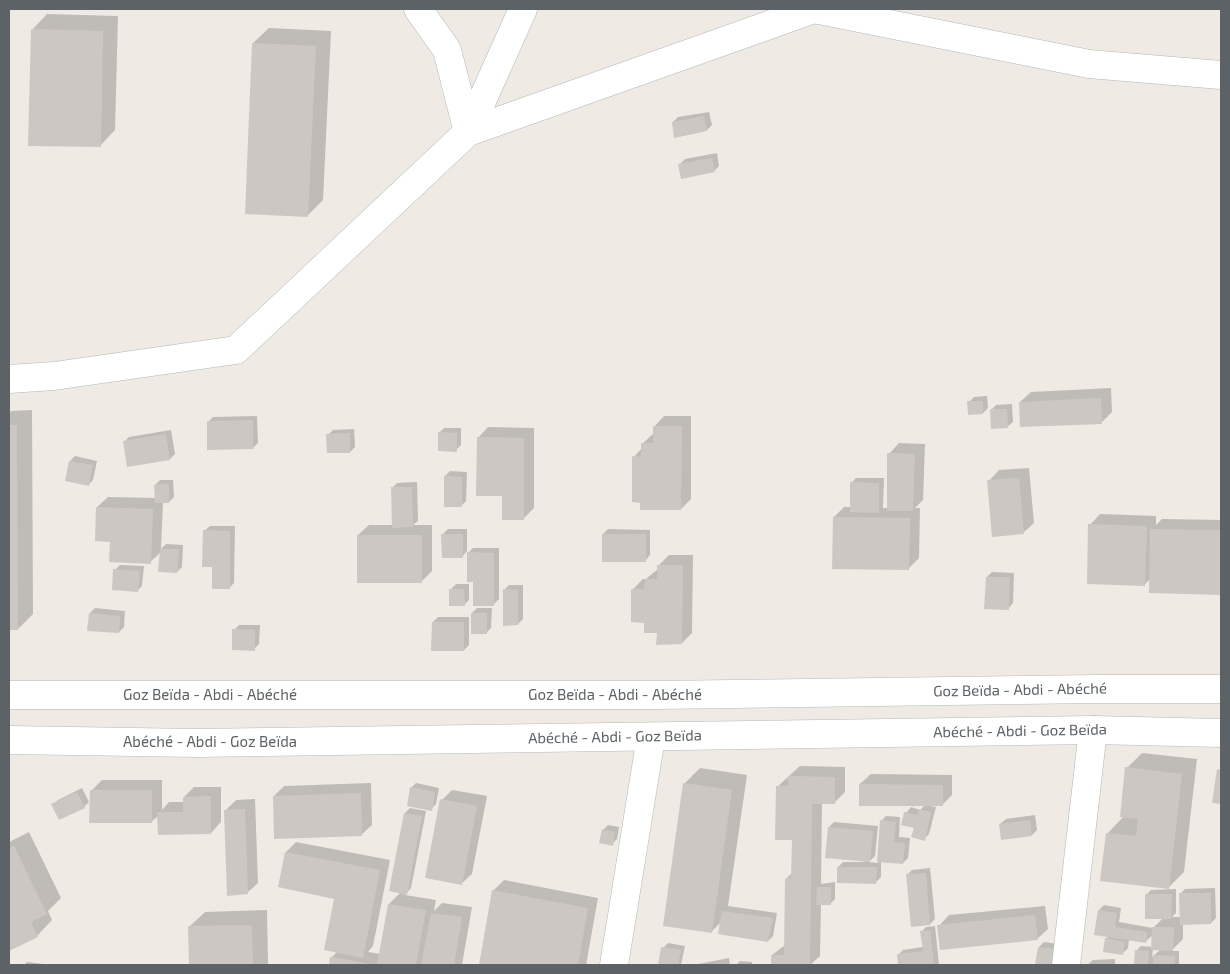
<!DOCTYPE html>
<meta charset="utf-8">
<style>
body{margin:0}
#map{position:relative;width:1230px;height:974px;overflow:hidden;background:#efeae4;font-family:"Exo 2",sans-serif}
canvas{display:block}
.frame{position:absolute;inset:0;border:10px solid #5c6265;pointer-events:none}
</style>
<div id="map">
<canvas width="1230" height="974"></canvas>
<div class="frame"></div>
</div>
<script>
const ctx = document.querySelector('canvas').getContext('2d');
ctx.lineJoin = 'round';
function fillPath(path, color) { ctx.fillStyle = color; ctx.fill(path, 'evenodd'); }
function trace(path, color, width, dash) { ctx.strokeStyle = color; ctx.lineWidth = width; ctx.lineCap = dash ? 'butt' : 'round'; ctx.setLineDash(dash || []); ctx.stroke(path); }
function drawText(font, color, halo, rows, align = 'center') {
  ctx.font = font + ' "Exo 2",sans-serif'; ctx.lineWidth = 4.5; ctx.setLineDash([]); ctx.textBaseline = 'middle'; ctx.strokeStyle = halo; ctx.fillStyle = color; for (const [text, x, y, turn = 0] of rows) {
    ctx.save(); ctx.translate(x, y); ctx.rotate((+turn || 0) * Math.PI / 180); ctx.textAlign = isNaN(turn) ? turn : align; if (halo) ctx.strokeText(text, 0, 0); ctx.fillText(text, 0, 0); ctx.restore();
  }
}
fillPath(new Path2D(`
 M47,14l71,2 -3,114 -15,16 -68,-116z
 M269,28l62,3 -8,169 -15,15 -55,-172z
 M709,112l3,13 -5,5 -34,-8 5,-5z
 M717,153l2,13 -5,5 -34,-7 5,-5z
 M1111,388l1,24 -10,10 -82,-20 11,-10z
 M987,396l1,12 -5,5 -14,-11 5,-5z
 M1012,404l1,18 -6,5 -16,-17 5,-5z
 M32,410l1,204 -15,15h-9v-216l2,-2z
 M257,416l1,27 -5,5 -45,-26 5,-5z
 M664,416h27v83l-10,10 -47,-52 8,-9v-4l12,-11v-6z
 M488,427l46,1v80l-11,11 -20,-24 -25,-57z
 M444,428h17v17l-5,5 -17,-17z
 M354,429l1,18 -5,5 -22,-17 5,-5z
 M171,430l4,24 -5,5 -46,-17 5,-5z
 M899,443l26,1 -2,56 -8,8h5l-1,50 -11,11 -74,-52 10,-10h7v-24l5,-5h28l-1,30h5l1,-54z
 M75,456l22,5 -4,19 -5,5 -18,-24z
 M1029,468l5,55 -11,10 -34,-52 10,-11z
 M450,471l17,1 -1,29 -5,5 -16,-30z
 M160,480h13l1,17 -5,5h-6l-2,47 5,-5 17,1 -1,22 -5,5 -16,-20 -11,10 -39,-22 -14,-33 11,-10 48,1 -1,-13z
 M417,482l1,39 -5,4h19v46l-10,10 -64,-46 11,-10h24l-1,-37 5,-5z
 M1100,514l56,2v9l6,-6 59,1v74l-71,-2v-13l-6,6 -54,-60z
 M210,526h25l-1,57 -5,5 -25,-57z
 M448,529h19v22l-5,6 -19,-23z
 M608,529l42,1v25l-5,6 -42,-27z
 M473,548h26v51l-5,5 -20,-24 -6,-27z
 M669,555h24l-1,78 -10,10 -24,-11 -13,-10 -13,-32 11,-11h3l12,-10v-3z
 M120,565l24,1 -2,20 -5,5 -22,-21z
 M992,572l22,1 -1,30 -5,6 -21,-32z
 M456,584h13v16l-5,5 -13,-16z
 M509,585h14v34l-5,5 -14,-34z
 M95,608l30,3 -1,16 -5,5 -29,-19z
 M477,608h15l-1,20 -5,5 -14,-20z
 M438,617h31v28l-5,5 -31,-28z
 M239,625h21l-1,19 -5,5 -20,-19z
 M1142,753l55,6 -13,113 -15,15 -62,-53 17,-18 3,-48z
 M800,766l45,1v25l-11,11 -12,-1 -1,82 14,-2v17l-5,5h-9l-1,52 -10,9h-38v-10l13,-10 1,-66 6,-6 1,-34 -16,-52z
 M700,768l47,7 -19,131 49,7 -4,23 -5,5 -46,-20 -11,11 -26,-149z
 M871,774l81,1v20l-10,10 -12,1 6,1 -7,27 -5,5 -18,-26 5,-6 9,3 5,-5 -65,-21z
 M102,780h60v30l7,-8h15v-5l10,-10h27v35l-10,11 -52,-18 -8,7 -59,-32z
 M371,783l1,42 -11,10 -87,-39 10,-10z
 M416,783l23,5 -3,16 -5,5 -20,-21z
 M82,788l7,14 -5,5 -31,-2 5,-5z
 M452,790l35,6 -15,78 -11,10 -19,-84z
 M255,799l3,84 -11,10 -21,-83 10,-10z
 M410,808l16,3 -15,77 -6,7 31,5 -2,11 8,-8 30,4 -10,58h-132l2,-8 5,-5 -1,-54 -50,-46 10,-10 94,18 -17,86 -5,6 13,2 8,-50 12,-12 4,-79z
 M1035,815l2,15 -5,5 -32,-11 6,-5z
 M886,816l14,1 -1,20 11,1 -2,20 -5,5 -22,-2v16l-5,5 -38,-15 5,-5h22v-1l-36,-34 5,-5 44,4 -3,30 -6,6 9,1 3,-42z
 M608,825l11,2 -2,12 -5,5 -9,-14z
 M29,832l32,66 -13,13 4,9 -15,16 -28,13v-107z
 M930,868l5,51 -5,5 -23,-49 5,-5z
 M504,880l94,18 -12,67h-106l13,-74z
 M1215,888l1,30 -5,5 -28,1v15l-12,12h8v14h-44l1,-14 5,-5 11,1 1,-12 -8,7 -16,-3 -1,9 -5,5 -17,-14 2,-3 -9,-26 5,-5 17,3 -2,14 34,6 10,-10 -17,-23 5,-5 25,-1v24l-4,4h9l-1,-23 5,-5zM1153,949h8l-9,8z
 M1045,906l3,23 -11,10 -98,-13 10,-11z
 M267,910l1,55h-78l-1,-38 16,-15z
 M935,926l4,39h-40l-1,-10 5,-5 20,-3 -2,-15 5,-5z
 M1044,942l15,2 -5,21h-18l3,-18z
 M668,943l17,3 -4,19h-22l4,-17z
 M729,958l1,7h-37z
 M1115,959v6h-28l6,-5z
 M740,961l12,1v3h-16z
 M27,962l24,3h-27z`), '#0003');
fillPath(new Path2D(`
 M31,29l72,2 -2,116 -73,-1z
 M252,43l64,3 -8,171 -63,-3z
 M704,116l3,15 -33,7 -2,-16z
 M712,158l3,14 -34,7 -3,-15z
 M1101,398l1,26 -82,3 -1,-25z
 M967,401h16v13l-15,1z
 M990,409h17l1,19 -17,1z
 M253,420v29l-46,1v-29z
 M9,425h8l1,205h-9z
 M653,426h29l-1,84h-41v-7l-8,-1v-46l9,1v-14h12z
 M438,432l19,1v19l-19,-1z
 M350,433v20h-23l-1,-19z
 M166,434l4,26 -43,7 -4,-26z
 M477,437l47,1v82h-22v-24h-26z
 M887,453l28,1 -2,57h-26z
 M69,461l24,4 -4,21 -24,-5z
 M444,476l18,1v30h-18z
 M1019,478l5,56 -32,3 -5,-57z
 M850,482l29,1v30l-29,-1z
 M169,484v19h-14l-1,-18z
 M391,487h21l1,40 -21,1z
 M96,507l57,2 -2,55 -42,-2 1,-20 -15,-1z
 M833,517l77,1 -1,52 -77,-1z
 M1088,524l59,2 -2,60 -58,-2z
 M1150,529l71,1v65l-72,-2z
 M203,530l27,1v58h-18v-22h-10z
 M441,534h22v24h-21z
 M602,534h44v28h-44z
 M357,535h65v48h-65z
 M160,549h19l-2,24 -19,-1z
 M467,552l27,1v53h-21v-24h-6z
 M657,565h26l-1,79 -26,1 1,-12h-13v-10l-13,-1v-33h13l1,-10h12z
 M113,569l27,2 -2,21 -26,-2z
 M986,577h24l-1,33 -25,-1z
 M449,589h15l1,17h-16z
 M503,589l15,1v35l-15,1z
 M89,613l31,3 -1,17 -32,-2z
 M471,613h16v21h-16z
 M432,622h32v29h-33z
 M232,629l23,1v21l-23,-1z
 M1125,767l57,7 -13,115 -69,-8 6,-48 30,3 2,-17 -18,-2z
 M1217,769l4,1v34l-9,-1z
 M788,776l47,1v27h-23l-2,161h-39v-10h13l1,-76 6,-1 1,-38h-17l1,-54h12z
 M683,783l49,7 -20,143 -49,-7z
 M859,784l84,1v21h-84z
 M410,787l25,5 -3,19 -25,-5z
 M90,790h62v33h-63z
 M77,792l8,16 -26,12 -8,-16z
 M361,793l1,43 -88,3 -1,-43z
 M211,796v38l-53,1 -1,-23h26v-15z
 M440,799l37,7 -15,79 -37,-7z
 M245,809l3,85 -21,2 -3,-86z
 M919,809l12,3 -6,29 -14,-4 3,-9 -13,-3 3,-13 13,3z
 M404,813l18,3 -15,79 -18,-4z
 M880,820l16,2 -2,20 11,1 -2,21 -26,-2z
 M1030,820l2,16 -31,4 -2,-16z
 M828,827l45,4 -3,31 -45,-4z
 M602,829l13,3 -2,14 -14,-3z
 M14,846l33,68 -16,8 7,15 -29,14v-103z
 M285,852l95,18 -17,88 -39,-8 10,-51 -56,-12z
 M837,867h40l-1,17 -39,-1z
 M926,873l4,52 -19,2 -5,-53z
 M817,887h14v18h-15z
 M492,890l96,18 -10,57h-99z
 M1179,893h32v31l-31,1z
 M1145,894h27l-1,25h-26z
 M388,904l38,6 -10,55h-39z
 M1098,910l19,3 -2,14 32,5 -1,11 -52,-8z
 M722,911l51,7 -5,24 -50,-8z
 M431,913l31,4 -8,48h-33z
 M1035,915l3,25 -98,10 -3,-25z
 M252,925l1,40h-64l-1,-39z
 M1152,927h22l-1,24 -22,-1z
 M930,930l4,35h-36l-1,-11 26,-3 -3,-20z
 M1105,938l20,4 -2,13 -20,-3z
 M661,947l20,3 -3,15h-20z
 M1038,947l17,2 -2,16h-18z
 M1135,950l14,1 -1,14h-14z
 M1153,955l22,1 -1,9h-21z
 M330,957l42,7v1h-43z`), '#ccc7c3');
const minor = new Path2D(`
 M418,9l29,41 21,82 346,-123
 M814,9l275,55 132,11
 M9,379l45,-3 182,-26 232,-218 55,-123
 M614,965l37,-228
 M1066,965l27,-235`);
const secondary = new Path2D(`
 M9,695h650l436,-6h126
 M9,740l187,3 897,-13 128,3`);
trace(minor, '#b1b7b9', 29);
trace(secondary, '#b3b9bc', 29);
trace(minor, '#fff', 28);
trace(secondary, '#fff', 28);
drawText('15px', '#5c6265', '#fff', [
 ["Goz Beïda - Abdi - Abéché",1020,690,-1],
 ["Goz Beïda - Abdi - Abéché",210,695],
 ["Goz Beïda - Abdi - Abéché",615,695],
 ["Abéché - Abdi - Goz Beïda",1020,731,-1],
 ["Abéché - Abdi - Goz Beïda",615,737,-1],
 ["Abéché - Abdi - Goz Beïda",210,742]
]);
</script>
